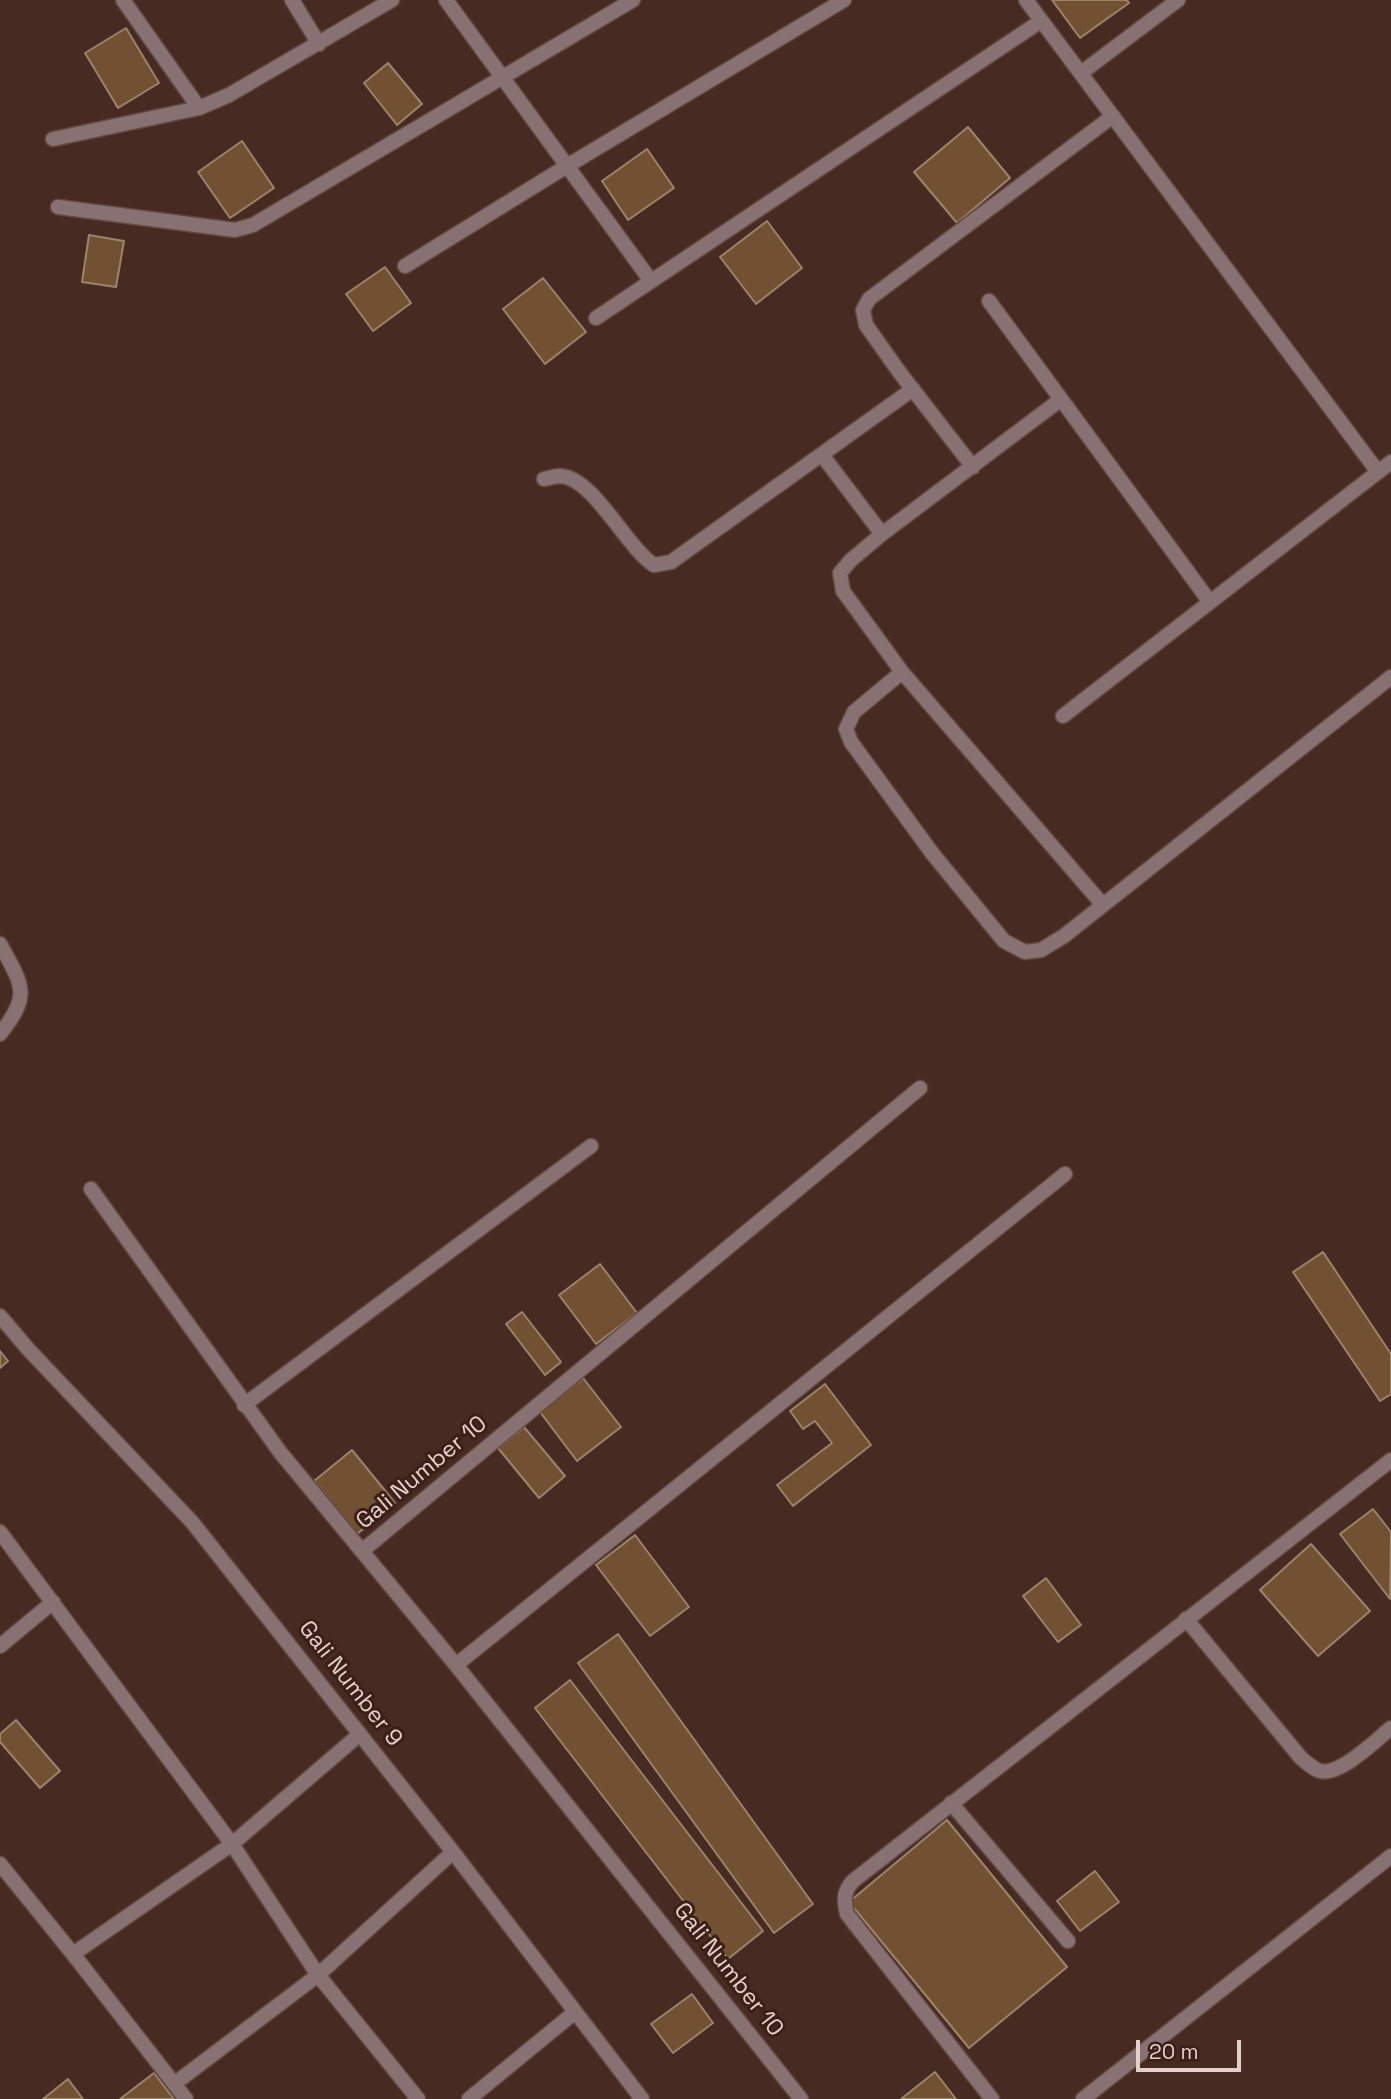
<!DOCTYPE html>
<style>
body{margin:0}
#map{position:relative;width:1391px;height:2099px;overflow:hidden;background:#472a22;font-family:"Space Grotesk",sans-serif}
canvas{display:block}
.scale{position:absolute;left:1136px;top:2040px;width:105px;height:32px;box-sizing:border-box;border:4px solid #e3d0ca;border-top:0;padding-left:9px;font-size:21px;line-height:24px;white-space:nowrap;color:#e3d0ca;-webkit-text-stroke:5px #3c2018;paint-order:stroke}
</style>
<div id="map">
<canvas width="1391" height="2099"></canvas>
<div class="scale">20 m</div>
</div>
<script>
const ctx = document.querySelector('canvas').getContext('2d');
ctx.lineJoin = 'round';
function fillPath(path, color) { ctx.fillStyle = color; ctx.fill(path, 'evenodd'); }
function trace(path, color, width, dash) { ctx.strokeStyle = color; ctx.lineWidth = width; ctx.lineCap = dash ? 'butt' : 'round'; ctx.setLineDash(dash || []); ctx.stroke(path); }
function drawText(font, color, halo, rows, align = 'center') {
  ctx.font = font + ' "Space Grotesk",sans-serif'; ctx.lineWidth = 6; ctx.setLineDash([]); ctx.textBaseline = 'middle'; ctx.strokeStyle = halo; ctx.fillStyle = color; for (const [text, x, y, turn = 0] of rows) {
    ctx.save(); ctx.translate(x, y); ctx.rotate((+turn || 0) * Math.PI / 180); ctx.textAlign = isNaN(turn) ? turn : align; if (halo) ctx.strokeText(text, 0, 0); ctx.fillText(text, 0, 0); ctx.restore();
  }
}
const building = new Path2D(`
 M1052,0h75l2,3 -49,35z
 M126,28l33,55 -41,25 -33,-55z
 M388,63l34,41 -25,21 -33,-42z
 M968,127l42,51 -53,45 -43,-51z
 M242,141l32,47 -44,30 -32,-46z
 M647,149l27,39 -46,32 -26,-39z
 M767,221l35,47 -46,36 -36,-47z
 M89,235l35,6 -8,46 -34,-5z
 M385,267l26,36 -38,28 -27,-37z
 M543,278l43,54 -41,32 -42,-55z
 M1323,1252l68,102v40l-11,7 -87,-129z
 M600,1264l37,49 -41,31 -37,-49z
 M522,1312l39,50 -16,13 -39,-51z
 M0,1351l8,10 -8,7z
 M583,1378l38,49 -44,34 -37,-49z
 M825,1384l46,61 -78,61 -16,-21 55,-42 -17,-22 -12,8 -13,-18z
 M524,1427l41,49 -26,22 -41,-50z
 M352,1450l43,53 -38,31 -43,-53z
 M1373,1509l18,23 -1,67 -50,-65z
 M635,1535l54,72 -39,29 -54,-71z
 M1311,1544l59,67 -52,45 -58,-66z
 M1046,1578l35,47 -23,17 -35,-46z
 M618,1634l195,270 -39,29 -196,-270z
 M570,1680l193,251 -35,28 -193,-251z
 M16,1720l44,51 -20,17 -40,-46v-8z
 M947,1820l120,147 -98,81 -120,-146z
 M1095,1871l24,31 -39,29 -23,-30z
 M692,1994l21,29 -40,30 -22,-29z
 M935,2072l21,27h-55z
 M154,2073l20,26h-54z
 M68,2079l15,20h-40z`);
fillPath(building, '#715131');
trace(building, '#9c836b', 2);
const service = new Path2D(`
 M1083,2099l308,-243`);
const minor = new Path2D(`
 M123,0l76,108
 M292,0l27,44
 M446,0l205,281
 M1026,0l352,472
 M1081,73l97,-73
 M53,139l146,-31 30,-13 163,-95
 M58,207l177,23 18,-5 380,-225
 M405,266l162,-100 277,-166
 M989,301l221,301
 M596,318l445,-297
 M1060,400l-178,134 -31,26 -11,13 3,18 59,81 -48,40 -8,17 5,13 81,111 72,88 21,11 16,-2 23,-14 327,-259
 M822,455l60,79
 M973,467l-73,-94 -34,-48 -3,-15 6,-11 244,-183
 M544,479c5,-1 11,-3 16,-3 33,1 66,71 94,89l17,-3 242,-173
 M902,672l201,233
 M1063,716l328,-254
 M0,944c22,41 32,50 0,90
 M91,1189l189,263 176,213 345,434
 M0,1316l28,33 164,173 261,330 189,247
 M244,1405l347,-259
 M0,1532l232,312 86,131 100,124
 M362,1551l558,-463
 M1186,1619l115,139c6,5 12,11 19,13 20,5 56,-31 71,-43
 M0,1646l53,-44
 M456,1665l609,-491
 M951,1803l117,138
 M0,1864l73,90 113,145
 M73,1954l159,-110 128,-110
 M174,2084l144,-109 135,-123
 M469,2099l106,-87`);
const tertiary = new Path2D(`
 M992,2099l-145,-185c-3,-14 -4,-22 6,-33l538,-421`);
trace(service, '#634840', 17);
trace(minor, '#634840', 17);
trace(tertiary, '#634840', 17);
trace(service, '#877173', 14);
trace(minor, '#877173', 14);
trace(tertiary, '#877173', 14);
drawText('23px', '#e3d0ca', '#3c2018', [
 ["Gali Number 10",422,1473,-40],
 ["Gali Number 9",350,1684,52],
 ["Gali Number 10",728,1970,52]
]);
</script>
